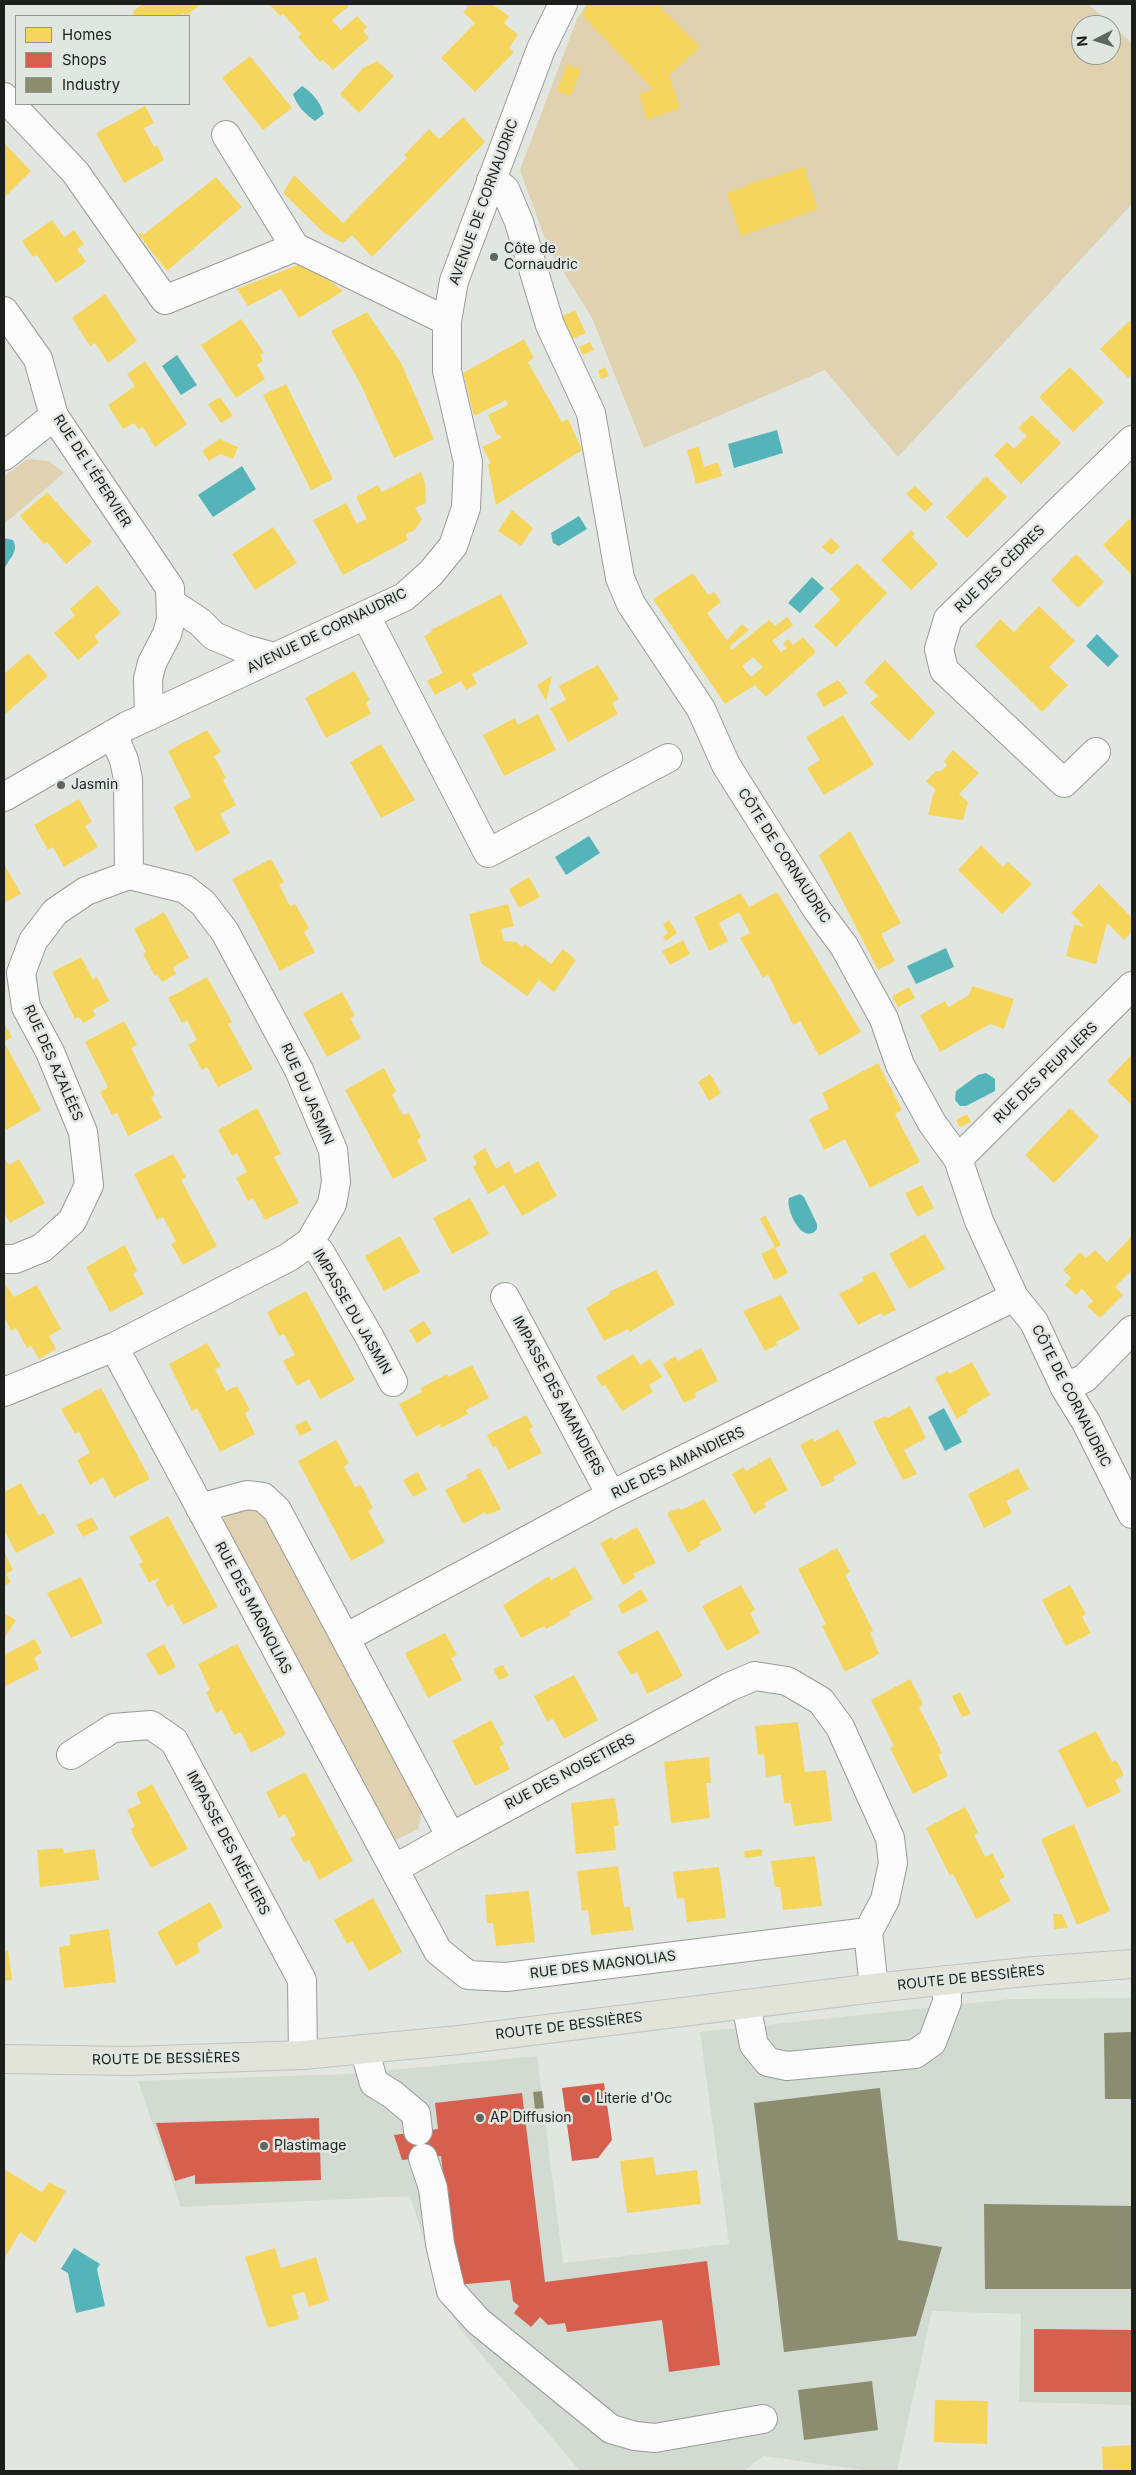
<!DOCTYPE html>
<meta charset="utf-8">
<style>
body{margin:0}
#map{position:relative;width:1136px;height:2475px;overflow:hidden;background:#e1e6e1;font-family:Inter,sans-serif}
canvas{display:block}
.frame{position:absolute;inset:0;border:5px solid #1c1f1c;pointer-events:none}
.legend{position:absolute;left:15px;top:15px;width:175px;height:90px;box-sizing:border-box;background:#e0e7e0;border:1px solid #929792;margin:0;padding:6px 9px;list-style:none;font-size:15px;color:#1c1f1c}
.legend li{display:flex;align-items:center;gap:10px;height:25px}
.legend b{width:25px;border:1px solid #929792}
.north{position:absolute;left:1071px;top:15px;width:50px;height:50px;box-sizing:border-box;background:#e0e7e0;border:1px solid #929792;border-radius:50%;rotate:265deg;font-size:14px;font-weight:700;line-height:20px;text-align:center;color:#1c1f1c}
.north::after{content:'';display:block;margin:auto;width:18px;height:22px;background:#616561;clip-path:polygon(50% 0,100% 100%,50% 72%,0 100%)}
</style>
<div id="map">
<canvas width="1136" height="2475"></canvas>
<div class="frame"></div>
<ul class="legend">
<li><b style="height:14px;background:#f6d55c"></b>Homes</li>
<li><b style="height:14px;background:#d6604d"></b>Shops</li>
<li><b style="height:14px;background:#8c8c6e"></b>Industry</li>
</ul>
<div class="north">N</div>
</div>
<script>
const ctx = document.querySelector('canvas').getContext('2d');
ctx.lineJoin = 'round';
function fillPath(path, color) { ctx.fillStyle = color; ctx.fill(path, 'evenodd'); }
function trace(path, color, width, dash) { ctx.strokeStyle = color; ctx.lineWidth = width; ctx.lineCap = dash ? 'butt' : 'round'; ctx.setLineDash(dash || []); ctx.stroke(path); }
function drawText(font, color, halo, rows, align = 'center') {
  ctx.font = font + ' Inter,sans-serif'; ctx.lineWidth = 5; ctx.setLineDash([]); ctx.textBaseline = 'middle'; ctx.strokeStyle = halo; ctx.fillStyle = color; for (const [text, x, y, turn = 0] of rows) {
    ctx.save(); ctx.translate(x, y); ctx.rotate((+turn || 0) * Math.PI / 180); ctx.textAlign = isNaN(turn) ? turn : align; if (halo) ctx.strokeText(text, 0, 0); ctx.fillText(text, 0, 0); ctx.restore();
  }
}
fillPath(new Path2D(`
 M1132,1998v407l-113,-3 2,-88 -89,-3 -35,160h-26l-108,-15 -19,15h-164l-121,-143 -19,-37 -30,-95 -229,11 -43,-126 212,-7 187,-18 26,207 166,-19 -29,-212 311,-33z`), '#d2dbd2');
fillPath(new Path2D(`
 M587,4h501l44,39v161l-234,253 -73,-87 -181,78 -52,-130 -44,-71 -28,-77 57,-151zM1081,25h30v30h-30z
 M28,459l21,2 15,12 -60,51v-48z
 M247,1505l15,5 160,301 -4,18 -22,11 -14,-11 -159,-290 1,-22z`), '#e0d1b0');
fillPath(new Path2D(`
 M302,86c11,7 18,16 22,28l-9,7c-10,-7 -18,-15 -22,-27z
 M177,355l20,30 -16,10 -19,-29z
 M777,430l6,23 -49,15 -6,-24z
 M242,466l14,23 -43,28 -15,-22z
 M579,516l8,13 -28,17 -6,-3 -2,-10z
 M4,538l9,2c7,13 -6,19 -9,31z
 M812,577l12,11 -24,25 -12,-10z
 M1097,634l22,22 -11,11 -22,-21z
 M589,836l11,17 -34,22 -11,-18z
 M946,948l8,19 -38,17 -9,-18z
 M986,1073l9,6v12l-29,15h-6l-5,-6 1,-9 22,-16z
 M800,1194l4,3 13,27v5c-14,18 -32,-20 -28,-31z
 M944,1408l18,34 -17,9 -17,-34z
 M74,2248l26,16 -3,5 8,37 -29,7 -8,-40 -7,-4z`), '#54b4ba');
fillPath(new Path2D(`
 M143,4h58l-15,12 -3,-3 -5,3h-43l-3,-4z
 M271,4h76l2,2 -17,14 9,10 16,-14 10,11 -4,4 6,7 -36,32 -10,-10 -3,2 -22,-25 3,-3 -18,-20 -3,2 -10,-11z
 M463,4h29l17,12 -5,7 14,12 -9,13 5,4 -39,40 -34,-34 34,-35 -12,-11 5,-5z
 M589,4h68l43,43 -31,28 11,33 -33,12 -8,-26 14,-5 -71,-74z
 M250,56l42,52 -29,22 -41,-52z
 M377,61l17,15 -35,37 -19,-19 23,-26z
 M567,64l14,5 -10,27 -14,-5z
 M145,106l9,17 -10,5 10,19 3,-2 7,15 -40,23 -28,-50z
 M463,117l22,25 -113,115 -20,-22 -9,8 -19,-10 -41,-40 11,-18 49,48 64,-65 -3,-3 25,-26 10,10z
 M4,143l27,28 -27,27z
 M804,167l14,42 -77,27 -14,-43 21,-7v-2z
 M216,177l26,30 -75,64 -29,-37 3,-1 2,2z
 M52,220l12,17 10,-7 10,14 -7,5 9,13 -30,21 -19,-28 -4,2 -11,-16z
 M305,262l38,29 -44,27 -18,-29 -33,17 -11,-17z
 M105,294l32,47 -29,22 -13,-20 -5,3 -18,-28z
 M575,310l11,23 -17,7 -10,-22z
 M367,312l34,51 33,76 -40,19 -33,-73 -30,-54z
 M241,319l23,34 -4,2 3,6 -6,4 8,14 -29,19 -35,-53z
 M1129,321l3,3v50l-4,4 -28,-29z
 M524,339l10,19 -6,4 34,60 6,-3 14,31 -86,55 -8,-40 3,-2 -9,-16 19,-9 -1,-3h-3l-9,-20 20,-10 -2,-5 -32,16 -11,-43z
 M590,342l4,8 -11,5 -4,-8z
 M145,361l42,63 -32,23 -12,-20 -5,2 -4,-6 -11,6 -15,-24 27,-19 -8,-12z
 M605,367l4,9 -8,3 -3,-8z
 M1070,367l34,35 -31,30 -34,-35z
 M286,384l47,95 -22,11 -48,-95z
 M220,397l13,19 -12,7 -13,-19z
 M1032,415l29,28 -40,41 -27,-29 13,-13 7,7 13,-13 -9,-8z
 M219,439l19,8 -5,12 -13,-5 -11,7 -7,-10z
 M699,447l5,20 14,-5 4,14 -26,8 -9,-34z
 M421,472l4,11 1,20 -11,5 7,11 -7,11 -9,4 2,6 -65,35 -30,-55 33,-17 11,21 10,-5 -11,-22 22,-12 4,7z
 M986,476l21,21 -40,41 -21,-21z
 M915,486l18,18 -8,8 -19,-18z
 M47,492l45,50 -26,22 -19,-22 -3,2 -24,-28z
 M512,510l21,18 -12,18 -23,-15z
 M1129,519l3,3v53l-29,-30z
 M273,527l24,36 -42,27 -23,-36z
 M911,530l4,4 -3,3 26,27 -27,26 -30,-30z
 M831,538l9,9 -9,8 -9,-8z
 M1076,554l28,28 -26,26 -27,-28z
 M857,563l30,30 -51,54 -22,-21 26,-26 -10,-11z
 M693,573l15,22 6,-3 7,10 -14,11 20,27 15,-16 7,6 -20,17 3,3 37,-30 6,6 12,-9 6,8 -21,16 9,11 6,-4 -4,-4 5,-5 5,6 10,-8 13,15 -50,45 -11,-12 -30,19 -72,-105zM753,657l10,10 -12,10 -9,-11z
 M97,585l24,28 -27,23 5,6 -21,18 -24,-27 21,-18 -5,-6z
 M501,594l27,50 -56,30 5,10 -11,6 -5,-9 -26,14 -8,-14 16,-8 -19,-37 8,-4 -1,-2z
 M1039,606l36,35 -26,26 19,18 -26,27 -67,-66 25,-27 14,13z
 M28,653l20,23 -44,39v-41z
 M885,660l50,53 -26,28 -39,-38 8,-7 -14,-14z
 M598,665l21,34 -7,4 6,11 -50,28 -18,-34 16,-8 -7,-14z
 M354,671l16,29 -4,2 5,12 -45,24 -21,-40z
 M552,676l-6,25 -9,-16z
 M838,680l10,13 -24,14 -8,-14z
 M538,714l18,36 -52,26 -21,-41 32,-17 3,7z
 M843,715l31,50 -50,30 -17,-27 13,-8 -14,-23z
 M207,730l14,22 -7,4 12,22 -3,2 13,25 -16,9 10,19 -34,19 -23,-45 18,-10 -23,-46z
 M381,744l34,56 -34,18 -31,-56z
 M953,750l26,23 -20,21 9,8 -5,18 -35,-5 5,-20 3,-5 -10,-9 10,-10h6l5,-6 -3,-4z
 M79,799l13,23 -7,4 13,21 -34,20 -11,-20 -5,3 -14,-25z
 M850,831l51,92 -20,11 14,27 -17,9 -59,-115z
 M981,845l22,22 5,-5 24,22 -30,30 -44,-44z
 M271,859l13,23 -5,3 11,21 5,-2 14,24 -5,4 11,20 -35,19 -48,-92z
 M4,864l17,30 -17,9z
 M529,877l11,20 -21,11 -10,-19z
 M1099,884l33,34v13l-8,9 -17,-17 -11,41 -30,-8 8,-31 10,1 -13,-13z
 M777,892l84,140 -42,24 -19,-35 -7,4 -25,-51 -5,4 -23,-40 10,-5 -11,-21 -20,11 9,18 -19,10 -15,-34 47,-24 8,14z
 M508,904l6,22 -13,3 3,12 12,1 6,5 3,-3 26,20 12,-15 13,11 -22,32 -15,-12 -12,16 -46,-33 -12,-49z
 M164,912l25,46 -16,9 3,7 -14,8 -4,-7 -3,1 -12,-22 3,-2 -12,-23z
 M669,920l8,13 -11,8 -3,-4 5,-4 -5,-9z
 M683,940l7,14 -20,11 -8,-14z
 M81,957l12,23 4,-3 12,24 -16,9 3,6 -13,7 -4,-6 -4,2 -23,-47z
 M207,977l25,45 -4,2 25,45 -35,18 -11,-20 -5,3 -14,-25 9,-5 -10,-20 -5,3 -14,-25z
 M972,986l42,13 -10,30 -14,-5 -50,28 -20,-37 25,-14 3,6 21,-12z
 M909,987l6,11 -17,9 -6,-11z
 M342,992l13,24 -5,2 11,20 -34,19 -24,-44z
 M124,1021l13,24 -6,3 24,47 -4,2 11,21 -34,18 -11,-23 -5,2 -12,-23 8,-5 -23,-45z
 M4,1023l8,14 -8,5 37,68 -35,20 -2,-6z
 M1132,1054v51l-25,-24z
 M878,1063l24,47 -7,4 25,48 -50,26 -25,-49 -21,11 -15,-31 20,-10 -7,-16z
 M384,1068l12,23 -4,4 11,20 6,-2 12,24 -4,3 10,20 -34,19 -48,-89z
 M710,1074l11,19 -12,8 -11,-19z
 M257,1108l24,46 -7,3 25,46 -34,17 -12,-22 -5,3 -12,-23 11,-6 -10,-19 -5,3 -14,-26z
 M1070,1108l29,29 -45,46 -29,-28z
 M967,1114l4,8 -11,5 -4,-7z
 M485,1148l11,21 13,-8 6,13 23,-13 19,35 -35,20 -18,-31 -16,9 -15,-27 4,-3 -4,-8z
 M173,1154l13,23 -5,3 36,66 -34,19 -12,-21 5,-3 -13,-24 -6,3 -23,-46z
 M4,1158l5,7 10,-6 26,44 -35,20 -6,-11z
 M922,1185l12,23 -17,9 -12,-24z
 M470,1198l19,36 -37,20 -19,-36z
 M765,1215l16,30 -6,3 13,25 -14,7 -13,-26 14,-7 -15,-28z
 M925,1234l20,35 -36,20 -20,-35z
 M400,1236l20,36 -36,19 -19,-35z
 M1132,1236v34l-17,17 8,8 -23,23 -13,-12 6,-5 -11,-12 -6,6 -11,-10 6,-7 -8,-8 17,-18 6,6 9,-8 12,12z
 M125,1245l12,26 -4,3 11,20 -34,18 -24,-45z
 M656,1270l19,34 -45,28 -2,-3 -24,12 -18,-33 23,-13v-3z
 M875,1271l21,39 -13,6 -2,-3 -23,12 -19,-31 25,-13 -2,-4z
 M6,1285l8,12 23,-12 24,44 -12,7 7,13 -17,10 -8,-14 -4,3 -11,-20 -5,3 -7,-14v-31z
 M306,1291l49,89 -35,19 -11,-20 -12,7 -14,-25 12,-6 -11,-21 -5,2 -12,-24z
 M781,1295l19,34 -24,13 1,3 -12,6 -22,-40z
 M424,1321l8,12 -15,10 -8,-13z
 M207,1343l14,24 -6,2 11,22 11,-5 13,24 -5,3 10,21 -35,18 -23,-44 -5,3 -23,-47z
 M701,1348l17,33 -23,12 1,4 -12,6 -21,-39 12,-8 3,5z
 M633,1354l7,11 10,-6 12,18 -13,8 4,7 -31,19 -17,-26 -3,2 -6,-10z
 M972,1362l18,33 -23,14 1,3 -11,7 -22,-41 13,-7 1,3z
 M472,1365l17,33 -23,12 2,4 -27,14 -1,-4 -24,13 -17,-33 23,-12 -1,-4 26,-14 1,3z
 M101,1388l49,91 -36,19 -11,-21 -13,8 -13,-25 13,-7 -11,-21 -4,2 -14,-25z
 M910,1406l16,32 -22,12 13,24 -14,6 -30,-58 12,-6 2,2z
 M526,1415l7,12 -4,2 13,24 -34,17 -12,-24 -3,2 -6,-13z
 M306,1420l6,10 -12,6 -5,-10z
 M838,1429l19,35 -24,13 2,3 -13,7 -22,-42 13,-7 1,4z
 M336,1440l13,23 -5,4 11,20 6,-2 12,23 -5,3 17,31 -34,19 -53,-100z
 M770,1457l18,33 -24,13 2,4 -12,7 -22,-40 11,-7 3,4z
 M479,1468l22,41 -14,6 -2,-3 -22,12 -18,-34 23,-12 -2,-3z
 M1018,1468l11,21 -23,12 6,12 -28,15 -16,-34z
 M418,1472l9,18 -14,7 -10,-17z
 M21,1483l18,33 5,-3 11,20 -39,20 -12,-23v-38z
 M704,1499l18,31 -23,12 2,3 -13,8 -21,-40 12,-5 2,2z
 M168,1516l50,91 -35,18 -11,-21 -5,3 -12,-24 4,-3 -1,-2 -9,5 -10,-19 4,-2 -14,-25z
 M92,1517l6,12 -15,8 -7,-12z
 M637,1527l19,36 -23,11 2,4 -12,7 -23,-42 12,-6 2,3z
 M837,1548l13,24 -5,3 28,56 -3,2 9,21 -34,18 -23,-46 4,-2 -28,-55z
 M4,1551l9,19 -7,4 5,8 -7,4z
 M575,1567l18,32 -24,13 2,3 -25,14 -2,-3 -23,12 -18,-33 46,-29 2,4z
 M81,1577l22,46 -32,15 -24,-45z
 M741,1585l14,25 -5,3 10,20 -33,18 -25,-45z
 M1070,1585l16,29 -4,3 9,16 -25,13 -24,-46z
 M641,1589l7,12 -26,13 -4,-9z
 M4,1613l12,7 -12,19z
 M658,1630l25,46 -36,18 -10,-22 -6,3 -14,-23z
 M445,1633l12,22 -6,3 11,22 -34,18 -23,-45z
 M35,1639l7,14 -8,5 5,11 -35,18v-32z
 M164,1644l12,23 -17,9 -13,-22z
 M237,1644l49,90 -35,19 -10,-21 -7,3 -12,-25 -6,3 -10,-21 4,-2 -12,-26z
 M503,1665l6,11 -10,4 -6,-11z
 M574,1675l24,45 -34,19 -11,-20 -6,2 -13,-25z
 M910,1679l13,25 -4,3 23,46 -4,2 10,21 -35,18 -23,-46 4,-2 -23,-46z
 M960,1692l11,22 -9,3 -10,-21z
 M491,1720l13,24 -5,3 11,22 -35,17 -23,-45z
 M798,1722l7,50 21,-2 6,51 -38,5 -3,-23h-7l-3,-28 -15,2 -2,-23 -6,1 -3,-29z
 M1096,1731l16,31 4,-2 8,15 -9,5 6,12 -34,16 -29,-58z
 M709,1757l2,26h-5l4,35 -39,5 -7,-61z
 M305,1772l48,89 -34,19 -10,-20 -5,2 -14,-24 6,-3 -11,-21 -6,4 -13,-26z
 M152,1784l36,65 -37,19 -18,-33 -2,-6 4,-3 -8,-16 14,-7 -5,-10z
 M615,1798l4,28h-5l2,24 -40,4 -5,-51z
 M965,1807l13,25 -4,3 11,22 7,-4 13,24 -6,3 12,21 -35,18 -23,-45 -3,2 -24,-48z
 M1074,1824l36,87 -33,14 -36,-86z
 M63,1848l1,5 31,-4 4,31 -59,7 -3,-37z
 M762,1849v7l-17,2 -1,-7z
 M815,1856l7,50 -39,4 -3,-23h-5l-4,-26z
 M618,1866l6,41 6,-1 3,24 -42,5 -3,-25 -6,1 -5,-40z
 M719,1867l7,51 -39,4 -3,-24 -7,1 -4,-27z
 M529,1891l6,51 -39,4 -3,-23h-6l-2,-28z
 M373,1898l29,54 -33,19 -17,-30 -5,3 -13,-24z
 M210,1902l13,25 -26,16 3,9 -24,14 -19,-34z
 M1053,1914h9l6,14 -14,1z
 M109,1929l7,53 -52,6 -5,-41 11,-2v-10z
 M8,1950l4,30 -8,1v-30z
 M653,2157l3,18 41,-5 4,34 -74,9 -7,-52z
 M4,2169l38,23 7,-10 17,9 -31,52 -15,-11 -16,28z
 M275,2248l6,20 35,-11 13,43 -20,7 -5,-15 -12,3 7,24 -31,9 -23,-71z
 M935,2400l53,1 -1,43 -53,-2z
 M1132,2445v26h-29l-1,-24z`), '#f6d55c');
fillPath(new Path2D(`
 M604,2083l8,57 -14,18 -26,3 -10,-73z
 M522,2093l23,189 162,-21 13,104 -51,7 -7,-52 -95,12 -2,-9 -17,2 -8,-8 -9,10 -17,-14 5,-7 -6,-5 -3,-21 -54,5 -15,-129 -39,4 -8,-25 44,-6 -3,-26z
 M319,2118l2,62 -126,4v-9l-20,6 -19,-58z
 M1034,2329l98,1v62h-98z`), '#d6604d');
fillPath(new Path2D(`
 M1132,2032v67h-27l-1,-66z
 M880,2088l18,152 44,7 -26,89 -132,16 -30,-249z
 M542,2091l2,17 -9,1 -2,-17z
 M984,2204l148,2v83h-147z
 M872,2381l6,49 -74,10 -6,-50z`), '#8c8c6e');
const minor = new Path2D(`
 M4,97l71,75 90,128 130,-53 152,74
 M226,135l69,112
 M491,180l14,9 14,33 31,103 41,88 29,165 11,26 70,105 25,56 92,146 26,35 40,73 16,46 32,58 26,36 21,62 35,76 20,25 31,66 21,34 46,92
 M4,311l34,48 16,57 116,172 1,31 -4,15 -15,29 -4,16 1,37
 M4,456l50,-40
 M171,603l29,19 14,14 31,13 29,8
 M366,616l122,237 180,-95
 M1096,752l-32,31 -120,-113 -5,-21 9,-30 184,-179
 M4,797l123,-71 277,-129 27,-24 22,-27 13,-38 2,-46 -21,-91v-50l7,-40 87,-232 22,-45
 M958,1159l174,-173
 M310,1242l10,10 49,84 24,46
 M4,1259h11l27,-11 30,-27 17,-36 -6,-53 -33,-80 -24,-45 -5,-34 12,-32 22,-29 31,-21 43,-16
 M505,1297l106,198
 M114,1347l324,604 30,24 38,2 362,-45
 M1065,1388l20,-10 47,-48
 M4,1392l110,-45 175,-90 21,-15 22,-38 4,-22 -3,-32 -34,-80 -74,-138 -22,-29 -18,-14 -56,-14 -1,-96 -4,-19 -11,-26
 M200,1508l47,-13 16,2 14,13 174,327 278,-150 26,-11 32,5 34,20 19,26 50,111 3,25 -8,37 -17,32 6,56
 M347,1637l264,-142 403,-198
 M71,1755l42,-27 38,-3 23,16 128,239 1,75
 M394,1869l57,-32
 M746,2004l8,41 14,17 19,4 128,-12 17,-12 15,-40v-22
 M364,2049l10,34 18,11 24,20 2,17
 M423,2158l10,30 7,56 11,47 27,30 133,108 24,7 20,2 108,-19`);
const major = new Path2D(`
 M4,2059l126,2 173,-6 156,-15 415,-52 160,-17 98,-7`);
trace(minor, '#979b97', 30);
trace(major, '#bfc1bf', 30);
trace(minor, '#fafbfa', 28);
trace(major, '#e2e3d9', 28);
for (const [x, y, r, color] of [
 [494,257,5,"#616561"],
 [61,785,5,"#616561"],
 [586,2099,5,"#616561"],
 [480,2118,5,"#616561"],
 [264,2146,5,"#616561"]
]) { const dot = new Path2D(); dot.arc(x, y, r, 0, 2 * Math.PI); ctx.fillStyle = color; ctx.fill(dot); trace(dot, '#e0e7e0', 2); }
drawText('14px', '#1c1f1c', '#e0e7e0', [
 ["AVENUE DE CORNAUDRIC",484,202,-70],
 ["RUE DE L'ÉPERVIER",92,471,57],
 ["RUE DES CÈDRES",1000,569,-44],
 ["AVENUE DE CORNAUDRIC",327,631,-26],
 ["CÔTE DE CORNAUDRIC",784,856,57],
 ["RUE DES AZALÉES",53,1063,66],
 ["RUE DES PEUPLIERS",1046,1073,-44],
 ["RUE DU JASMIN",307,1094,66],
 ["IMPASSE DU JASMIN",352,1312,60],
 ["IMPASSE DES AMANDIERS",558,1396,62],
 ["CÔTE DE CORNAUDRIC",1071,1396,63],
 ["RUE DES AMANDIERS",678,1463,-26],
 ["RUE DES MAGNOLIAS",253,1608,62],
 ["RUE DES NOISETIERS",570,1772,-28],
 ["IMPASSE DES NÉFLIERS",228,1843,62],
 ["RUE DES MAGNOLIAS",603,1965,-7],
 ["ROUTE DE BESSIÈRES",971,1978,-6],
 ["ROUTE DE BESSIÈRES",569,2026,-7],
 ["ROUTE DE BESSIÈRES",166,2059,-1]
]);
drawText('14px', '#1c1f1c', '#e0e7e0', [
 ["Côte de",504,249],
 ["Cornaudric",504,265],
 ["Jasmin",71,785],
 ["Literie d'Oc",596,2099],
 ["AP Diffusion",490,2118],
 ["Plastimage",274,2146]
], 'left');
</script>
